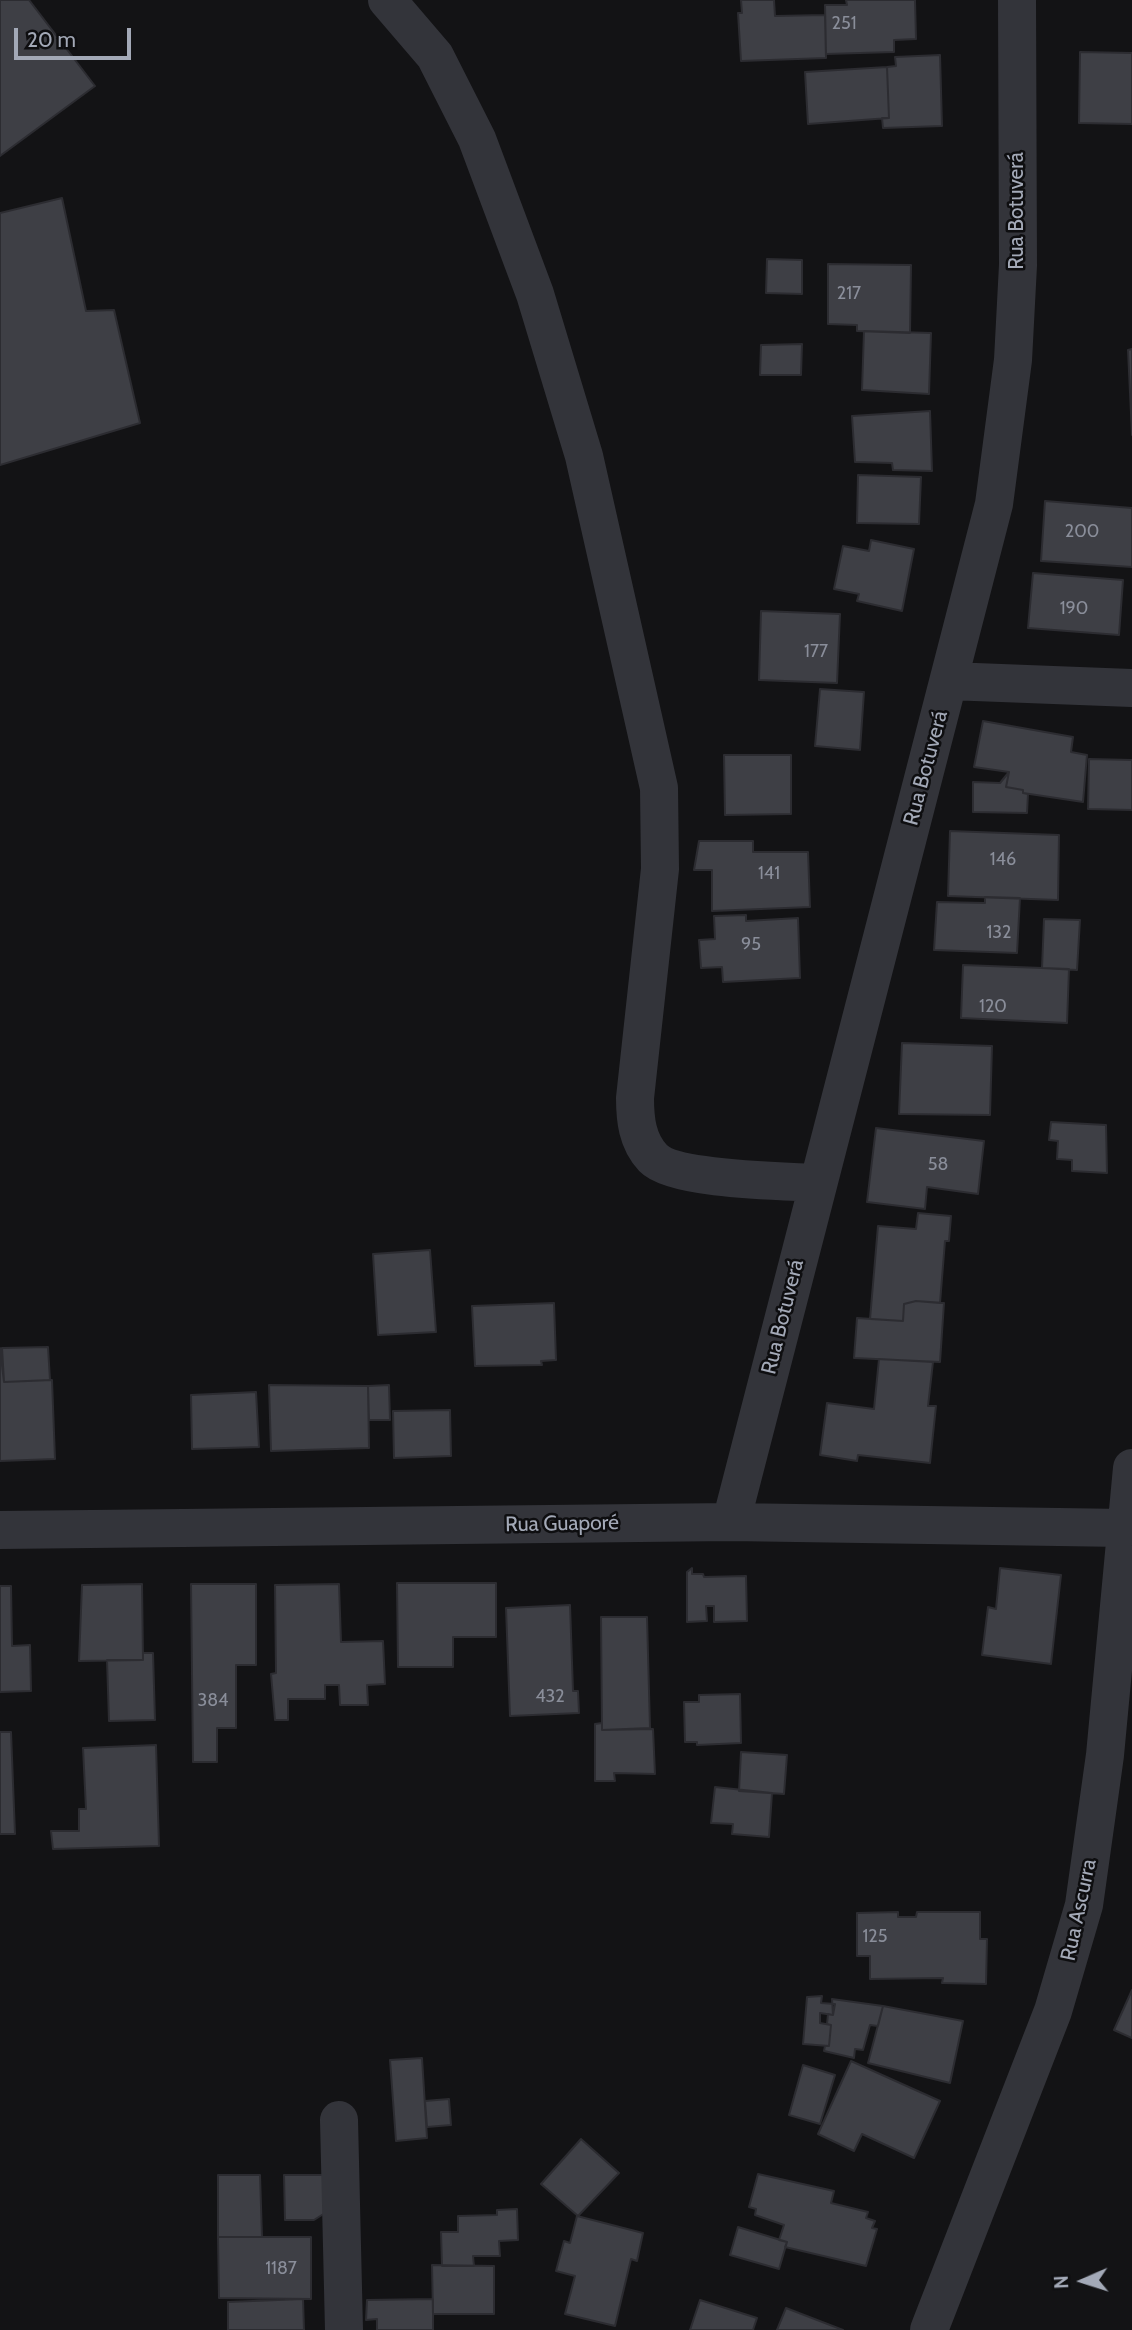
<!DOCTYPE html>
<meta charset="utf-8">
<style>
body{margin:0}
#map{position:relative;width:1132px;height:2330px;overflow:hidden;background:#131315;font-family:Cabin,sans-serif}
canvas{display:block}
.north{position:absolute;left:1048px;top:2246px;width:70px;height:70px;-webkit-text-stroke:5px #0e0e10;paint-order:stroke;rotate:267deg;font-size:19px;font-weight:700;line-height:28px;text-align:center;color:#a3a9b7}
.north::after{content:'';display:block;margin:auto;width:24px;height:32px;background:#a3a9b7;clip-path:polygon(50% 0,100% 100%,50% 72%,0 100%)}
.scale{position:absolute;left:14px;top:28px;width:117px;height:32px;box-sizing:border-box;border:4px solid #a3a9b7;border-top:0;padding-left:9px;font-size:21px;line-height:24px;white-space:nowrap;color:#a3a9b7;-webkit-text-stroke:5px #0e0e10;paint-order:stroke}
</style>
<div id="map">
<canvas width="1132" height="2330"></canvas>
<div class="north">N</div>
<div class="scale">20 m</div>
</div>
<script>
const ctx = document.querySelector('canvas').getContext('2d');
ctx.lineJoin = 'round';
function fillPath(path, color) { ctx.fillStyle = color; ctx.fill(path, 'evenodd'); }
function trace(path, color, width, dash) { ctx.strokeStyle = color; ctx.lineWidth = width; ctx.lineCap = dash ? 'butt' : 'round'; ctx.setLineDash(dash || []); ctx.stroke(path); }
function drawText(font, color, halo, rows, align = 'center') {
  ctx.font = font + ' Cabin,sans-serif'; ctx.lineWidth = 5; ctx.setLineDash([]); ctx.textBaseline = 'middle'; ctx.strokeStyle = halo; ctx.fillStyle = color; for (const [text, x, y, turn = 0] of rows) {
    ctx.save(); ctx.translate(x, y); ctx.rotate((+turn || 0) * Math.PI / 180); ctx.textAlign = isNaN(turn) ? turn : align; if (halo) ctx.strokeText(text, 0, 0); ctx.fillText(text, 0, 0); ctx.restore();
  }
}
const building = new Path2D(`
 M0,0h29l66,86 -95,70z
 M741,0h33l1,16 50,-1 1,43 -85,3 -3,-48h4z
 M846,0h69l1,39 -22,1v12l-68,2 -1,-49h22z
 M1080,52l52,1v71l-53,-1z
 M940,55l2,71 -59,2 -1,-10h7l-2,-51 9,-1 -1,-9z
 M887,67l2,51 -81,6 -3,-52z
 M62,198l24,113 28,-1 26,113 -140,42v-252z
 M767,259l35,1v34l-36,-1z
 M828,264l83,1 -1,68 -53,-2v-6l-29,-1z
 M864,331l67,2 -2,61 -67,-4z
 M802,344l-1,31h-41l1,-30z
 M1132,349v86l-4,-85z
 M930,411l2,60 -39,-1 -1,-7 -37,-1 -3,-46z
 M858,475l63,2 -2,47 -62,-1z
 M1045,501l87,7v59l-91,-6z
 M871,540l43,9 -12,62 -45,-10 2,-7 -25,-5 9,-43 26,5z
 M1033,573l90,7 -4,55 -91,-7z
 M761,611l79,3 -3,69 -78,-3z
 M820,689l44,3 -4,58 -45,-4z
 M983,721l90,16 -2,15 16,3 -4,47 -60,-9v-3l-17,-3 3,-15 -35,-5z
 M724,755h67v59l-66,1z
 M1089,759l43,1v50l-44,-1z
 M1009,772l-3,15 17,3v3l5,1 -1,19 -54,-1v-30l27,1z
 M950,831l109,4 -1,65 -110,-4z
 M699,841h54v11h55l2,55 -98,4v-41h-18z
 M985,897l35,1 -3,55 -83,-3 3,-48 48,1z
 M746,915v6l52,-3 2,60 -77,4 -1,-15 -21,1 -2,-28 16,-1 -1,-23z
 M1044,919l36,1 -3,50 -35,-2z
 M963,965l106,4 -2,54 -106,-5z
 M902,1043l90,3 -2,69 -91,-1z
 M1051,1122l55,3 1,48 -35,-2v-11l-15,-1 1,-18 -9,-1z
 M876,1128l108,13 -6,53 -51,-7 -2,22 -58,-7z
 M918,1213l33,3 -2,25h-4l-5,62 -24,-2 -12,3 -1,17 -33,-2 8,-93 38,3z
 M430,1250l6,82 -58,3 -5,-81z
 M916,1301l28,2 -4,59 -86,-4 3,-40 46,3 1,-17z
 M554,1303l2,57 -15,1 1,4 -67,1 -3,-60z
 M48,1347l2,33 -46,2 -2,-34z
 M0,1348l4,34 48,-2 3,79 -55,2z
 M879,1359l54,3 -5,44h8l-6,57 -72,-8 -1,6 -37,-6 7,-52 47,6z
 M269,1385l99,1 1,62 -98,3z
 M389,1385l1,35h-21l-1,-34z
 M256,1392l3,55 -67,2 -1,-54z
 M450,1410l1,46 -57,2 -1,-47z
 M692,1568v6h11l1,3 42,-1 1,45 -33,1v-16h-8l1,15 -20,1v-50z
 M1000,1568l61,7 -10,89 -69,-9 6,-48 8,2z
 M397,1583h99v54h-43v30h-55z
 M142,1584l1,76 -64,1 3,-76z
 M191,1584h65v81h-20v63h-19v34h-24z
 M339,1584l2,58 42,-1 2,43 -18,1 1,20h-28l-1,-20h-14v14h-37v21h-13l-4,-46 5,-1 -1,-88z
 M0,1586h11l1,60 18,-1 1,46 -31,1z
 M570,1605l3,86h5l1,22 -69,3 -4,-108z
 M601,1617h46l3,111 -48,2z
 M143,1653h10l2,67 -46,1 -2,-61h36z
 M740,1694l1,49 -44,2v-3h-12l-1,-40h15v-7z
 M602,1723v7l51,-1 2,45 -41,-1 1,8h-20v-57z
 M0,1732h11l4,102h-15z
 M156,1745l3,101 -106,3 -2,-18h28v-22h7l-3,-61z
 M741,1752l46,3 -3,39 -45,-3z
 M715,1787l57,6 -3,44 -37,-3 1,-10 -22,-1z
 M898,1912v5h18l1,-5h63v27h7l-1,45 -44,-1 1,-5 -73,1v-23h-13v-43z
 M1132,1990v48l-18,-8z
 M822,1996l-1,7 14,1 -2,11 -13,-2v10l11,2 -2,21 -26,-2 4,-47z
 M832,1999l51,7 -5,20 -8,-1 -7,25 -8,-1 -1,9 -30,-7 1,-5h4l2,-21 -4,-1 1,-10 5,1z
 M883,2006l80,15 -13,62 -82,-20z
 M422,2058l5,80 -31,3 -6,-81z
 M851,2061l89,40 -26,57 -52,-24 -8,17 -36,-17z
 M803,2065l32,10 -15,49 -31,-9z
 M449,2099l2,26 -24,2 -2,-26z
 M581,2139l38,34 -41,43 -37,-32z
 M758,2174l76,17 -3,12 37,9 -2,6 9,3 -3,7 5,1 -11,37 -81,-19 2,-5 -8,-2 5,-15 -29,-10 1,-6 -7,-2z
 M218,2175h42l2,62h-44z
 M284,2175h40l1,38 -11,7h-29z
 M517,2209l1,31 -19,1 1,15h-27l1,10h-32l-1,-34h17v-16l39,-1v-5z
 M577,2216l66,17 -6,28 -6,-2 -16,67 -50,-12 10,-38 -19,-5 8,-30 6,2z
 M738,2227l49,15 -8,27 -49,-14z
 M218,2237h93v62l-92,-1z
 M432,2265l62,1v48h-61z
 M303,2299l1,31h-76v-28z
 M433,2299v31h-56v-11l-11,1 1,-20z
 M700,2300l57,18 -4,12h-63z
 M786,2308l57,22h-66z`);
fillPath(building, '#3e3f45');
trace(building, '#2c2c31', 2);
trace(new Path2D(`
 M387,0l48,56 42,83 58,155 49,162 75,332 1,81 -25,229c0,21 2,43 18,60 21,22 131,23 164,25
 M949,681l183,7
 M731,1522l263,-1018 19,-144 5,-95 -1,-265
 M0,1530l731,-8 393,6
 M339,2120l5,210
 M929,2330l124,-319 31,-106 21,-150 27,-287`), '#33343a', 38);
drawText('18px', '#8a8e9a', null, [
 ["251",844,24],
 ["217",849,294],
 ["200",1082,532],
 ["190",1074,609],
 ["177",816,652],
 ["146",1003,860],
 ["141",769,874],
 ["132",999,933],
 ["95",751,945],
 ["120",993,1007],
 ["58",938,1165],
 ["432",550,1697],
 ["384",213,1701],
 ["125",875,1937],
 ["1187",281,2269]
]);
drawText('21px', '#a3a9b7', '#0e0e10', [
 ["Rua Botuverá",1017,211,-90],
 ["Rua Botuverá",926,768,-75],
 ["Rua Botuverá",783,1317,-76],
 ["Rua Guaporé",562,1524,-1],
 ["Rua Ascurra",1079,1910,-78]
]);
</script>
